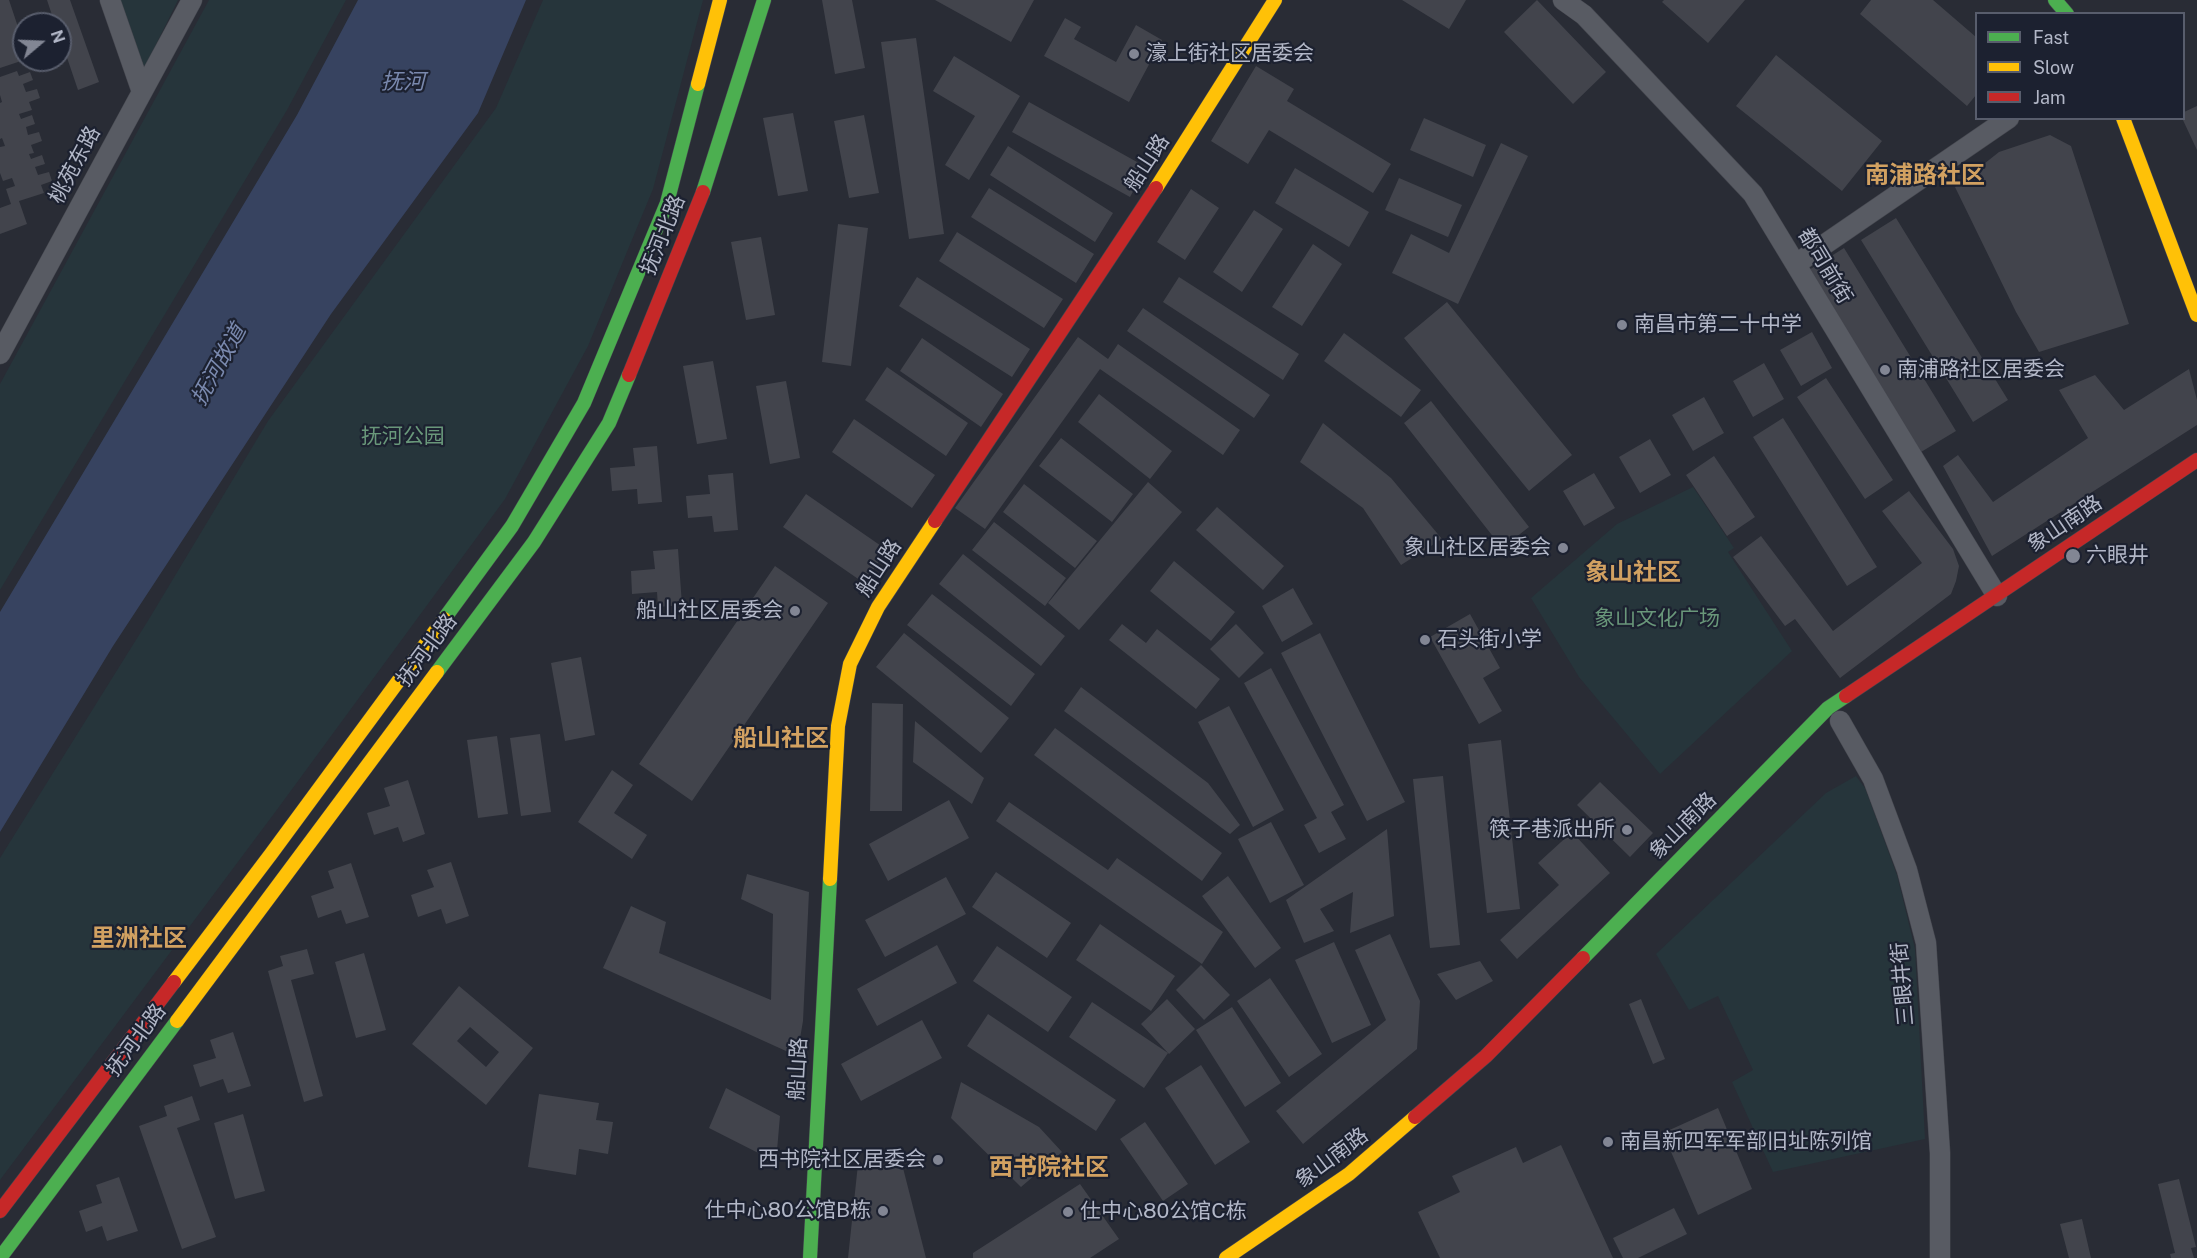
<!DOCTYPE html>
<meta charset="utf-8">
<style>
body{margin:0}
#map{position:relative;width:2197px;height:1258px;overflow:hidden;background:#292c35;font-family:"Public Sans",sans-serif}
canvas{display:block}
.legend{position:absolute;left:1975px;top:12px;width:210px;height:108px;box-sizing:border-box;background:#1c2130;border:2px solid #585d6c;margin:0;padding:8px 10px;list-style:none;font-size:18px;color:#b2b7c7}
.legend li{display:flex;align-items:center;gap:12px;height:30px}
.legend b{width:30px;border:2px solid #585d6c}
.north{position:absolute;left:12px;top:12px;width:60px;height:60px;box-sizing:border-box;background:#1c2130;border:2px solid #585d6c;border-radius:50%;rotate:71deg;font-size:16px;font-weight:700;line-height:24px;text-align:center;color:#b2b7c7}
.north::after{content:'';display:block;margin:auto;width:21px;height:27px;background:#828694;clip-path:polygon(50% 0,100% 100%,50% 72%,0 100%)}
</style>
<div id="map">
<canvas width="2197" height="1258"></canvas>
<ul class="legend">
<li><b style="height:8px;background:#4caf50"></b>Fast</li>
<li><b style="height:8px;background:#ffc107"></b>Slow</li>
<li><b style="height:8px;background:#c62828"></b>Jam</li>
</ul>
<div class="north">N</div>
</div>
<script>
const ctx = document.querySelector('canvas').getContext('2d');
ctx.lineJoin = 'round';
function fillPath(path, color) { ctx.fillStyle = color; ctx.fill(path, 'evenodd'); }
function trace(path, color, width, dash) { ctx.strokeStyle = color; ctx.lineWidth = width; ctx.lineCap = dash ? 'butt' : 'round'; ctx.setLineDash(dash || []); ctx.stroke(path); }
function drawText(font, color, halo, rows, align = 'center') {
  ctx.font = font + ' "Public Sans","Noto Sans SC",sans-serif'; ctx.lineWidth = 4.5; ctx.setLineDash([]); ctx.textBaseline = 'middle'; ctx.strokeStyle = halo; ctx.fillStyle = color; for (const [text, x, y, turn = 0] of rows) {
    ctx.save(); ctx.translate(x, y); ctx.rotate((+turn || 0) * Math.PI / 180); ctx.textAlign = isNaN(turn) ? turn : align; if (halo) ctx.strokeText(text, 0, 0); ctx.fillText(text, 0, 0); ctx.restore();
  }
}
fillPath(new Path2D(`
 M120,0h58l-35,71z
 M209,0h137l-59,110 -287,480v-206z
 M543,0h160l-50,189 -65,157 -83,153 -229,312 -276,369v-322l149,-239 119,-198 228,-313z
 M1693,487l41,61 -6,4 64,99 -132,123 -81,-97 -48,-79 86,-74z
 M1856,776l9,12 32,87 18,74 10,190 -152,33 -41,-90 21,-12 -35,-74 -29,14 -33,-56 170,-161z`), '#26353b');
fillPath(new Path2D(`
 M358,0h168l-48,113 -147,201 -218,332 -113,186v-220l297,-497z`), '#374360');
fillPath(new Path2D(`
 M0,0h9l15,45v15l-24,8z
 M47,0h23l29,82 -21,8 -18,-53v-13h-5z
 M822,0h30l13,68 -30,6z
 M935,0h99l-23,42z
 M1402,0h64l-17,29z
 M1537,0l69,72 -33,32 -69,-72z
 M1664,0h81l-37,43 -46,-41z
 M1871,0h62l43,37v58l-9,11 -107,-92z
 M1065,18l16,9 -7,12 42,23 20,-37 26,15 -33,62 -85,-46z
 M916,38l28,196 -35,5 -28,-197z
 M1776,55l106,86 -40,50 -106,-85z
 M954,56l66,40 -51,84 -24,-15 30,-49 -42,-25z
 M1256,66l38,23 -7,12 104,63 -18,29 -104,-63 -21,34 -37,-23z
 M17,71l2,5 11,-4 3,8 -10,4 3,8 11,-3 3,9 -11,4 3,8 -13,4 2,5 11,-4 3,9 -9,3 2,8 11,-3 3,9 -11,4 3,8 -5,1 2,5 11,-4 3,9 -10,3 3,8 11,-3 3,9 -11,4 3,8 -25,8 8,23 -27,10v-26l11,-4 -5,-15 9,-3 -3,-8 -9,3 -3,-8v-26l5,-1 -3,-8 -2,1v-36l2,-1 -2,-7v-18z
 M1029,102l117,65 -16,30 -118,-65z
 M2197,106v44l-15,-32 2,-6z
 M793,113l15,78 -30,5 -15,-78z
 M864,115l15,78 -30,5 -15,-77z
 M1424,118l62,27 -13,32 -63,-27z
 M2050,135l21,11 58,178 -90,28 -23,-40 -61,-125 44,-35z
 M1501,143l27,13 -70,148 -66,-31 19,-39 38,19z
 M1008,146l105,67 -18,29 -105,-67z
 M1295,168l74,44 -20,35 -74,-44z
 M1399,178l63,27 -14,32 -63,-27z
 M989,188l105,66 -18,29 -105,-66z
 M1191,189l28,19 -34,52 -28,-18z
 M1254,210l29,19 -41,63 -29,-20z
 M1896,218l112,182 -35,22 -112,-182z
 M838,224l30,4 -17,138 -29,-4z
 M957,232l106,67 -19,29 -105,-67z
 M761,237l14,78 -29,5 -15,-78z
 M1313,244l29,20 -40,62 -30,-19z
 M1844,248l112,183 -35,21 -112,-182z
 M917,277l113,72 -18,28 -113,-71z
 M1179,277l120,77 -16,26 -120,-78z
 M1447,302l125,153 -43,36 -125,-153z
 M1143,308l127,87 -16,23 -127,-87z
 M1812,332l20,36 -31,18 -21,-36z
 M1344,333l77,57 -20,27 -77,-56z
 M1078,337l30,22 10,-15 122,86 -17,25 -123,-86 -115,160 -30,-21z
 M922,338l81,56 -22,33 -81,-56z
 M713,361l14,78 -30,5 -14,-78z
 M1764,363l20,36 -31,18 -20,-36z
 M887,367l81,56 -22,33 -81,-56z
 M2189,369l8,31v25l-205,131 -49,-90 15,-11 35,47 95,-64 -29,-48 36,-15 29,35z
 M1826,378l67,102 -28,19 -68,-102z
 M786,381l14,77 -30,6 -14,-78z
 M1099,394l73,57 -22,28 -72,-57z
 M1704,397l20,36 -31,18 -21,-36z
 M1431,401l98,126 -27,21 -98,-125z
 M1783,418l94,149 -30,19 -94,-149z
 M854,419l81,56 -23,33 -80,-56z
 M1323,423l68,55 51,61 -41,26 -38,-57 -63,-46z
 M1061,438l72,56 -21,28 -73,-56z
 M1650,439l21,36 -31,18 -21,-36z
 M657,446l5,56 -24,2 -1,-15 -25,2 -2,-23 25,-2 -2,-18z
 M1714,456l41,61 -28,19 -41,-61z
 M733,473l5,57 -24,2 -2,-16 -24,2 -2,-22 24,-2 -2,-19z
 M1594,473l21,35 -31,18 -21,-35z
 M1148,482l34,30 -103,118 -31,-27z
 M1024,484l73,57 -22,27 -72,-56z
 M1909,491l44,58 6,17 -3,15 -5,13 -111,84 -45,-59 -10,7 -52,-69 28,-21 72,95 89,-68 -40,-52z
 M806,494l81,56 -23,33 -81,-56z
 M1217,507l67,59 -21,24 -67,-60z
 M994,522l72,56 -21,28 -73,-56z
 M678,549l4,56 -24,2 -1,-15 -25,2 -1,-23 24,-2 -2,-18z
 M963,554l102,82 -24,30 -102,-82z
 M1174,561l61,51 -24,29 -61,-50z
 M775,566l53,37 -136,198 -53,-37z
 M1293,588l20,36 -31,18 -20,-36z
 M932,594l103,80 -24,32 -104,-81z
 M1470,614l30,54 -17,10 19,33 -23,13 -49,-87z
 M1122,624l24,19 11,-14 63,50 -24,30 -87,-69z
 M1236,624l28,29 -25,25 -29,-29z
 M904,633l105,85 -28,35 -105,-86z
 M1320,633l85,169 -38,19 -86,-168z
 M581,657l14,78 -30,6 -14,-78z
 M1271,668l73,137 -13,7 15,27 -27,14 -15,-28 13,-7 -73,-135z
 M1081,687l127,96 32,42 -10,9 -166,-123z
 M872,703l31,1 -1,107h-32z
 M1229,706l55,104 -31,17 -55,-105z
 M915,721l69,57 -12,26 -59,-42z
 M1055,728l167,125 -20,28 -168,-126z
 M540,734l11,78 -30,4 -11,-78z
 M497,736l11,78 -30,4 -11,-78z
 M1501,740l19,169 -33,4 -19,-169z
 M612,770l21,15 -19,28 33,22 -15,24 -54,-37z
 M1443,776l17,169 -30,3 -17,-169z
 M408,780l17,54 -22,8 -5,-15 -24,8 -7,-22 23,-7 -6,-18z
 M1600,782l53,51 -23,24 -53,-52z
 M949,800l20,38 -81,43 -19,-37z
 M1009,802l99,68 9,-12 106,74 -21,32 -206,-143z
 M1271,822l33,63 -34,18 -32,-64z
 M1387,829l7,87 -44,17 3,-41 -33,17 14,22 -30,12 -18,-43z
 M1572,832l38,41 -93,86 -17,-19 59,-55 -21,-22z
 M451,862l18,54 -23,8 -5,-15 -23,8 -7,-22 23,-8 -7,-17z
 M351,863l18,54 -23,7 -5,-14 -23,8 -7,-22 23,-8 -6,-17z
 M996,872l75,51 -24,35 -75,-51z
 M747,874l62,18 -6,129 -6,35 -194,-88 28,-62 35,16 -7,31 112,47 2,-86 -32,-15z
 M1228,876l53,72 -26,20 -53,-72z
 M946,877l20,37 -81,43 -20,-37z
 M1100,924l75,52 -24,35 -75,-51z
 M1390,934l30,67 -3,48 -114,95 -27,-33 110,-91 -31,-70z
 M1334,942l37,83 -39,18 -37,-83z
 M937,945l20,38 -80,43 -20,-37z
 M997,946l75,51 -24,35 -75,-51z
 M307,949l7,25 -23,6 32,116 -19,6 -36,-131 15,-5 -3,-10z
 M364,953l22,77 -30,8 -21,-76z
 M1480,961l13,20 -37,19 -19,-26z
 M1201,965l29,30 -26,25 -28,-30z
 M1270,978l52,76 -33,23 -52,-76z
 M459,986l74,62 -47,57 -74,-61zM470,1027l29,25 -13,15 -29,-26z
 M1167,999l28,30 -26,25 -28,-30z
 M1641,999l24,60 -12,5 -24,-60z
 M1092,1002l76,51 -24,35 -75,-51z
 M1232,1007l49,76 -36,24 -49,-77z
 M988,1014l128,86 -20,31 -129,-85z
 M922,1020l20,38 -81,43 -20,-37z
 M233,1032l18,54 -23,7 -5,-14 -23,8 -7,-22 23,-7 -6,-18z
 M1201,1065l49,77 -35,23 -50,-77z
 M961,1082l78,45 23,25 -41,35 -70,-69z
 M726,1088l54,28 -4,46 -67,-34z
 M539,1094l60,9 -3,17 17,2 -5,32 -29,-5 -3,26 -48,-8z
 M192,1096l8,24 -23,8 39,109 -34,12 -43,-123 28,-10 -3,-10z
 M1718,1108l34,81 -54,26 -35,-82z
 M243,1114l22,77 -30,8 -21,-76z
 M1145,1122l43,62 -25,17 -43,-62z
 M1561,1145l52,113h-173l-22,-46 42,-20 -8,-16 64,-29 7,16z
 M858,1164h44l24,94h-78z
 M119,1177l19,54 -31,10 -5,-15 -16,6 -7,-21 23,-8 -6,-18z
 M2179,1179l17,68 -5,1 3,10h-23l-1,-4 5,-1 -17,-69z
 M1080,1184l39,55 -29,19h-117v-5z
 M1674,1208l13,26 -49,24h-15l-10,-20z
 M2082,1219l9,39h-22l-9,-34z`), '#42444c');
const street = new Path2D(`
 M110,0l32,92
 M1563,0l21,15 169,179 244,402
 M1796,264l213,-146
 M0,354l192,-354
 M1840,721l33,58 34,91 19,73 14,210v105`);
const fast = new Path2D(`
 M2055,0l12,14
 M703,192l61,-192
 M444,619l68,-93 72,-123 83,-200 31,-119
 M437,672l97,-130 75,-119 20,-48
 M1583,958l245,-250 18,-12
 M0,1258l177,-237
 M810,1258l20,-379`);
const slow = new Path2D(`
 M698,84l22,-84
 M2123,118l74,197
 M1156,188l119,-188
 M830,879l8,-153 12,-62 28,-57 57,-86
 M174,982l97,-128 173,-235
 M177,1021l260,-349
 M1226,1258l123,-84 66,-57`);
const jam = new Path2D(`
 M629,375l74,-183
 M935,521l221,-333
 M1846,696l351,-236
 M1415,1117l71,-61 97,-98
 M0,1211l174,-229`);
trace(street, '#45474f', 21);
trace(fast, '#45474f', 15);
trace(slow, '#45474f', 15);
trace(jam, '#45474f', 15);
trace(street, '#585b63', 20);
trace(fast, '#4caf50', 14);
trace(slow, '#ffc107', 14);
trace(jam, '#c62828', 14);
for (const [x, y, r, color] of [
 [1134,54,6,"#828694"],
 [1622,325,6,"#828694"],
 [1885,370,6,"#828694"],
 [1563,548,6,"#828694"],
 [2073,556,8,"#828694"],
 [795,611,6,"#828694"],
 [1425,640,6,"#828694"],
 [1627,830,6,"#828694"],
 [1608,1142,6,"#828694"],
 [938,1160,6,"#828694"],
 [883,1211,6,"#828694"],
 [1068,1212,6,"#828694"]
]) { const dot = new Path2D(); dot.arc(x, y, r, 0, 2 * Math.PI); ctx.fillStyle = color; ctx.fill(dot); trace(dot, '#1c2130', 2); }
drawText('21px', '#b2b7c7', '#1c2130', [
 ["濠上街社区居委会",1146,54],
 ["南昌市第二十中学",1634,325],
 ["南浦路社区居委会",1897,370],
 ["象山社区居委会",1551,548,"right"],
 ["六眼井",2086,556],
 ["船山社区居委会",783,611,"right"],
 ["石头街小学",1437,640],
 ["筷子巷派出所",1615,830,"right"],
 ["南昌新四军军部旧址陈列馆",1620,1142],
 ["西书院社区居委会",926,1160,"right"],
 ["仕中心80公馆B栋",871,1211,"right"],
 ["仕中心80公馆C栋",1080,1212]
], 'left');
drawText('21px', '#b2b7c7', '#1c2130', [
 ["船山路",1147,163,-57],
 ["桃苑东路",75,165,-62],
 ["抚河北路",663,235,-68],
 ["都司前街",1825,266,59],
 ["象山南路",2065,524,-34],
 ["船山路",879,568,-57],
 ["抚河北路",427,650,-53],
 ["象山南路",1683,826,-45],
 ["三眼井街",1903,984,-95],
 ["抚河北路",136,1040,-53],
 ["船山路",798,1069,-87],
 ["象山南路",1332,1158,-37]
]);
drawText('21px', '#69977a', '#1c2130', [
 ["抚河公园",403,437],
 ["象山文化广场",1657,619]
]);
drawText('italic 22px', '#7a89ae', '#1c2130', [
 ["抚河",403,82],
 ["抚河故道",219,365,-61]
]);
drawText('bold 24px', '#d2a161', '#1c2130', [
 ["南浦路社区",1925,176],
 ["象山社区",1633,573],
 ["船山社区",781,739],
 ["里洲社区",139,939],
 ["西书院社区",1049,1168]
]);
</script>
